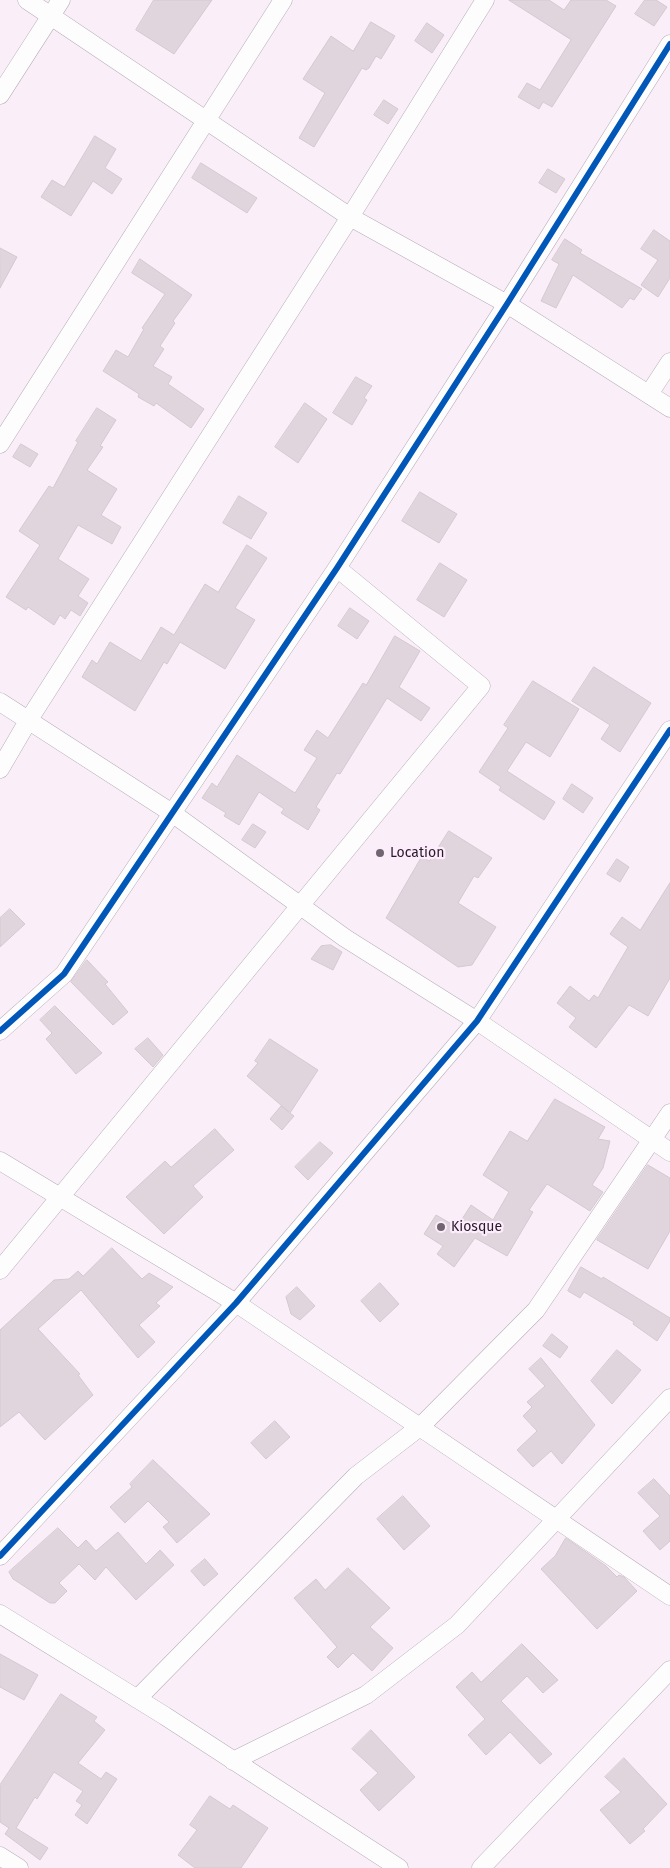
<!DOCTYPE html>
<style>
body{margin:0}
canvas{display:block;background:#faeff9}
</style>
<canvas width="670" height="1868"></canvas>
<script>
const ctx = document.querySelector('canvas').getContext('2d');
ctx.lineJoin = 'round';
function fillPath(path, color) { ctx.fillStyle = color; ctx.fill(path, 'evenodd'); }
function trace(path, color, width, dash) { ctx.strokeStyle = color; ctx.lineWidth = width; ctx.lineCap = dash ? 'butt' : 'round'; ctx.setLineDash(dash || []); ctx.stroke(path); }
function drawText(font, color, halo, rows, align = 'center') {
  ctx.font = font + ' "Fira Sans",sans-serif'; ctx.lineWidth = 4.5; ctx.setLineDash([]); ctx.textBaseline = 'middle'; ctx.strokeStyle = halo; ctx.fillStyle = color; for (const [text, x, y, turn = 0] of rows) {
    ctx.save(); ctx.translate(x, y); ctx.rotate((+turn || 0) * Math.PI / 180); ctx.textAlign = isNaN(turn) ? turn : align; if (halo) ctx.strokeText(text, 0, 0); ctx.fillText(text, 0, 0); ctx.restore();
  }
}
const building = new Path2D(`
 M154,0h58l-38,54 -38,-24z
 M509,0h40l15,10 7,-10h35l10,6 -64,101 -9,-5 -4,7 -21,-12 9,-14 13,7 31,-50z
 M645,0h11l11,7 -13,19 -19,-12z
 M371,22l24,14 -14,23 -5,-3 -7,12 -3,2 -4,-2 -48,79 -15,-9 26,-45 -22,-14 28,-43 22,15z
 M427,23l17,12 -12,18 -17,-12z
 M384,100l14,9 -10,15 -14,-9z
 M95,136l21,13 -11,19 17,11 -10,15 -19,-13 -22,35 -30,-19 11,-17 12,7z
 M201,163l56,35 -10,15 -55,-35z
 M548,169l17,10 -9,14 -17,-10z
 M654,230l16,11v37l-12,19 -17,-12 17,-25 -17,-11z
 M565,239l17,11 -2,3 62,36 -8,11 -4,-2 -8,10 -49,-33 -17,33 -15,-7 18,-37 -7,-4z
 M0,248l17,9 -17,31z
 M140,259l52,36 -19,26 2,2 -15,23 4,3 -11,17 19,11 -4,7 36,25 -13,19 -35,-25 -2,3 -16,-9 1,-3 -36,-23 13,-21 12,7 16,-28 -2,-1 23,-34 -33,-21z
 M356,377l16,9 -8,12 3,2 -15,25 -19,-12z
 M305,403l22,16 -29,44 -23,-16z
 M97,408l19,12 -16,26 3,1 -16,23 30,19 -16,26 20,12 -9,17 -34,-19 -20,34 31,20 -11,17 10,7 -8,13 -9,-6 -6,9 -5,-4 -6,10 -26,-18 -2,3 -20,-13 34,-52 -21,-14 30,-45 4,2 25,-46 -2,-1z
 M21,444l17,10 -8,13 -17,-10z
 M420,492l37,22 -18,29 -37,-22z
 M239,496l28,17 -16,26 -28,-16z
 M247,545l20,13 -32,50 20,12 -30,49 -45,-27 -13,22 -3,-2 -29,49 -53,-34 10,-17 5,4 13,-22 31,19 20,-34 13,8 31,-51 13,8z
 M440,563l27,17 -23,37 -27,-17z
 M350,608l19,13 -12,18 -19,-13z
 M395,636l25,15 -21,36 31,21 -9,13 -34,-23 -47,76 -3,-1 -21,34 4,3 -12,20 -27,-17 3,-4 -25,-17 -20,33 -15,-9 2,-3 -24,-15 10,-15 5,4 20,-32 58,38 22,-35 -13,-8 13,-20 11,8 35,-55 3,2z
 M594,667l57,36 -31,49 -19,-13 9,-14 -38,-24z
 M533,681l46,28 -29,48 -24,-15 -19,29 48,31 -11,18 -45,-30 2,-3 -22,-15 29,-44 -4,-3z
 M572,784l21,14 -10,15 -20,-14z
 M253,824l13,8 -11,16 -13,-8z
 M449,831l43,27 -14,20 -4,-2 -16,27 38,24 -24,38 -14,2 -72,-49 36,-62 7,5z
 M617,859l12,8 -9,15 -13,-8z
 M670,883v95l-22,38 -19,-11 -33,43 -27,-21 7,-9 -19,-15 13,-17 19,15 5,-6 4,3 30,-51 -18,-13 12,-17 18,13z
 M10,909l15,15 -25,23v-29z
 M331,945l11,7 -9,18 -22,-11 10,-13z
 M87,960l21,22 -3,2 23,28 -15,13 -42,-43z
 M55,1006l47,47 -26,21 -30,-35 6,-6 -12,-13z
 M148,1038l15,17 -10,12 -18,-18z
 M270,1039l48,31 -28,43 4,3 -12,14 -12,-11 11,-13 8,6 -42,-36 11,-13 -3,-2z
 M555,1099l50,28 -7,12 12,2 -7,27 -11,17 11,7 -13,19 -43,-27 -18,26 4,2 -26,44 -32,-18 -21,29 -17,-13 6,-8 -19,-12 12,-19 21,12 14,-22 22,15 16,-28 -26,-17 27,-44 17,10z
 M215,1129l19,21 -41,36 10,11 -39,37 -38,-37 39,-36 6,6z
 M320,1142l13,11 -25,27 -13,-13z
 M648,1165l22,13v53l-22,38 -51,-29z
 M112,1248l30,31 7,-6 24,14 -17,16 4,3 -21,19 16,17 -17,16 -57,-68 -43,39 42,45 -2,1 15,20 -48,45 -26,-28 -19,15v-97l54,-50 15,-1 9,-8 5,5z
 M581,1267l21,12 1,-2 67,41v3l-13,20 -24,-17 1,-2 -50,-30 -4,6 -12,-7z
 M380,1283l19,21 -19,18 -19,-21z
 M297,1287l18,19 -15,14 -9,-6 -5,-17z
 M552,1334l16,13 -8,11 -17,-12z
 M617,1350l24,20 -29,34 -21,-23z
 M541,1358l54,67 -33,39 -11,-13 -18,16 -16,-17 20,-19 -14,-15 9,-9 -5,-5 18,-16 -16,-17z
 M275,1421l15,16 -24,22 -15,-16z
 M153,1460l57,54 -33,29 -14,-16 6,-5 -21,-21 -23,22 -15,-16 22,-20 -2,-3z
 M654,1479l16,17v45l-10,9 -17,-19 17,-15 -22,-23z
 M403,1496l27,30 -26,24 -27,-31z
 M58,1528l20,20 8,-8 10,11 22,-19 28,32 14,-14 14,15 -38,35 -30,-33 -11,13 -16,-16 -20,19 8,8 -12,12h-5l-37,-24 -4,-7z
 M566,1538l40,28 11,11 2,-2 5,2 13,14 -40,38 -56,-60 14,-13z
 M205,1559l13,15 -14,12 -13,-15z
 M348,1568l42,40 -20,19 23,21 -21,23 -19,-18 -15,15 -11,-11 10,-10 -43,-49 22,-19 9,11z
 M522,1644l36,36 -15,13 -16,-17 -26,25 51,53 -12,10 -30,-32 -24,23 -18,-20 17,-16 -29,-32 16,-15 9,10z
 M0,1654l38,21 -14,25 -24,-13z
 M61,1694l36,23 -3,4 11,9 -27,33 23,16 5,-7 11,7 -30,45 -12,-9 7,-10 -6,-4 7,-10 -29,-19 -17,27 -2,-2 -19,31 32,20 -8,12 -35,-26 4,-6 -9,-6v-37z
 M371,1730l44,47 -36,34 -19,-21 18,-17 -26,-24z
 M624,1758l43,46 -24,25 2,2 -15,13 -30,-34 21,-18 -16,-15z
 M210,1796l20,13 3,-4 35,23 -27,40h-46l-17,-13 19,-25 -7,-5z`);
fillPath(building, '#e0d5dd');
trace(building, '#d4c9d1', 1);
const street = new Path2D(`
 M27,0l323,217 157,87 163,104
 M0,95l61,-95
 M649,394l21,-32
 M0,444l283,-444
 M0,702l172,111 173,125 132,83 193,131
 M0,769l28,-48 322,-504 135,-217
 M0,1031l64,-57 273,-406 170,-264 163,-260
 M0,1161l236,142 434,293
 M0,1270l481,-584 -144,-118
 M0,1556l236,-253 241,-282 193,-291
 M0,1614l165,102 234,152
 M137,1699l219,-223 65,-50 115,-116 134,-197
 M233,1761l133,-66 91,-70 213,-227
 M0,1856l19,12
 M481,1868l189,-198`);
trace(street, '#b7afb7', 19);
trace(street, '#fefdfe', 18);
trace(new Path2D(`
 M0,1031l64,-57 273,-406 170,-264 163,-260
 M0,1556l236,-253 241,-282 193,-291`), '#0057b8', 6);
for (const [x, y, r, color] of [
 [380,853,5,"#70666f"],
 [441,1227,5,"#70666f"]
]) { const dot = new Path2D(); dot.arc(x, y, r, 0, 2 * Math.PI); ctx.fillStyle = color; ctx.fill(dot); trace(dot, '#feebfd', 2); }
drawText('14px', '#251d25', '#feebfd', [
 ["Location",390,853],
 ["Kiosque",451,1227]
], 'left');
</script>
